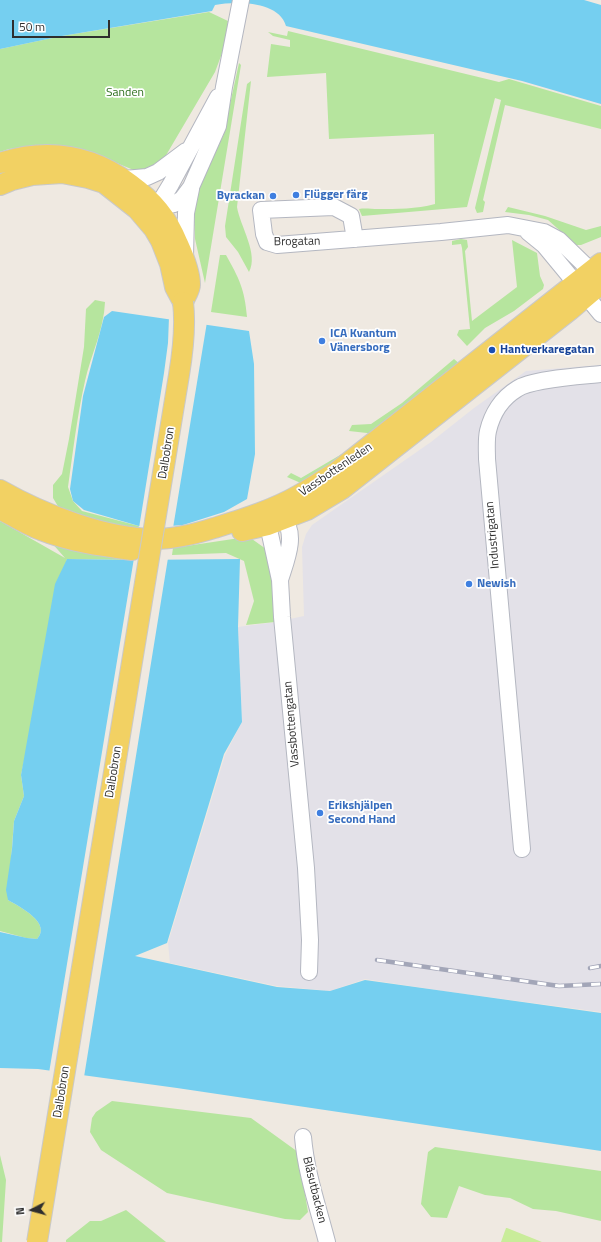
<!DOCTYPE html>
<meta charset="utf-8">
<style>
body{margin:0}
#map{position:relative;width:601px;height:1242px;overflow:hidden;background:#efe9e1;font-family:"Titillium Web",sans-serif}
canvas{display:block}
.north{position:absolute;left:12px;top:1190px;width:40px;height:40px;-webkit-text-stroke:3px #fff;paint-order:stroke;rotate:264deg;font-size:11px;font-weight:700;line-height:16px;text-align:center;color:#2e2e2e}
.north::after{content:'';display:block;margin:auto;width:14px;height:18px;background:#2e2e2e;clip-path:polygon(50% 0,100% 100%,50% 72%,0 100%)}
.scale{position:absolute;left:12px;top:20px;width:98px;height:18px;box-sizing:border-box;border:2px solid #2e2e2e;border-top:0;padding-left:5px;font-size:12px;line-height:14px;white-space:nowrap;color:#2e2e2e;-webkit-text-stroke:3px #fff;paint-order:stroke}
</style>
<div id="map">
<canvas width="601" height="1242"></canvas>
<div class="north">N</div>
<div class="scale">50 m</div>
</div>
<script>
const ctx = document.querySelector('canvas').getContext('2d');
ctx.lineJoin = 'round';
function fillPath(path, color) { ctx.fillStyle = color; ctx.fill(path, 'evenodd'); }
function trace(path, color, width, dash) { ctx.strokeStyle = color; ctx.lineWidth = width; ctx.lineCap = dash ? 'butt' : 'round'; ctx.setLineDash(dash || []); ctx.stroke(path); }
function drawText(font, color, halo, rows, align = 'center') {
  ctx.font = font + ' "Titillium Web",sans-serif'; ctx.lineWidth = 3.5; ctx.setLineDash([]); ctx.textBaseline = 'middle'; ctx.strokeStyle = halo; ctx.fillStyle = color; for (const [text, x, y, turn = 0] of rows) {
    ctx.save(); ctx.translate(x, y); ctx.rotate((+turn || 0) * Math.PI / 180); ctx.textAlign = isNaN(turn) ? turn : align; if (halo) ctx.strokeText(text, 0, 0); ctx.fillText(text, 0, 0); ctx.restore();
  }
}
fillPath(new Path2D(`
 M601,365v647l-158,-21 -78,-12 -35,12 -53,-5 -107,-23 -2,-20 57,-188 17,-33 -4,-95 38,-5 28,-6 -2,-69 4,-13 6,-9 119,-83 43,-34 52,-37z`), '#e3e1e8');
fillPath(new Path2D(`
 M209,12l19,9 -4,27 -9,24 -50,85 -15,10 -14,4 -51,-21 -28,-5h-14l-34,4 -9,3v-103l62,-13z
 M288,31l211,51 10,-3 92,27v23l-96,-24 -22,95 2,2 -2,10 -6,1 -2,-5 26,-108 -6,-2 -28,109 -105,9 -3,-7c6,-1 12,0 19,0 19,0 38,0 57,-5l-1,-70 -105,5 -3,-66 -59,4 4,-33 19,3v-7l-17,-4 -5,-4 19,4z
 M239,63l2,2 -36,218 -10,-44 -1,-24 6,-30 23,-49z
 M251,81l-14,126c3,19 22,47 12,65l-11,-20 -12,-15 -1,-11 22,-142z
 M508,207l37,9 41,14 15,-4v11l-20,8h-5l-28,-25 -19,-5 -24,-3z
 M461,239l6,1 1,7 -3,4 7,70 45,-34 -5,-47 25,13 3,23 4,9 -1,4 -29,22 -29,17 -18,18 -10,-11 2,-5 11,-1 -8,-81 -1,-4 -9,1v-4z
 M220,255h6c13,23 19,35 21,62l-36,-5z
 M95,300l10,2c-1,28 -14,52 -20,79 -8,35 -12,71 -17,106l5,14 9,10 57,15 -3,7 -77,-25 -6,-10v-13l9,-11 7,-35 15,-92 2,-38z
 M454,359l7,6 -85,69 -27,-3 3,-6 19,-1 31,-21z
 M352,448l5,3 -54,33 -16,-7 4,-4 10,5z
 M0,521l65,37 -14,-16 82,11 -1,7 -65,-1 -46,216 3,21 -10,25 -6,79c12,7 44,23 29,39l-11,-1 -26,-7z
 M233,539h19l14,10 8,37 1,36 -29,3 8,-24 -10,-40 -18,-8 -54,2 1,-7z
 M112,1101l139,17 47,34 10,60 -8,8 -15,-1 -118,-26 -66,-43 -11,-18 2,-14 4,-6z
 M435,1147l166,24v50l-45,-10 -23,-2 -23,-11 -25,-3 -26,-9 -12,32 -16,-1 -10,-13 7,-52z
 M0,1155l6,25 -4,62h-2z
 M126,1210l40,32h-100v-2l24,-19h11z`), '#b6e59e');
fillPath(new Path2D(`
 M506,1228h1l35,14h-41z`), '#c9ec9a');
fillPath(new Path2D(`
 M0,0h584l17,5v99l-79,-23 -236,-55c-7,-25 -50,-25 -71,-21l-3,6 -150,25 -62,13z
 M112,311l137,20 5,33 1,90 -8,45 -23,13 -41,13 -27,2 -17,-1 -55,-16 -11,-9 -3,-12 13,-93 21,-79z
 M67,559l65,1 108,-1 -2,68 4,95 -18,32 -57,189 -32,13 142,31 53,4 35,-11 236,33v138l-424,-63 -139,-19 -38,-1v-136l27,6 10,1c15,-16 -17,-32 -29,-39l-2,-10 6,-41 2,-28 10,-25 -3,-21 34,-191z`), '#75cff0');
fillPath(new Path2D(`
 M169,317l38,5 -34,206 -17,1 -17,-1 25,-155 4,-30z
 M134,558h34l-84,519 -35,-4z`), '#efe9e1');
const minor = new Path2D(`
 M124,179l23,-2 11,-5 28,-21
 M145,208l29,-4 8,-5 9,-12 27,-61 6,-39 17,-87
 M157,214v-7l14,-23 47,-87
 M528,232l16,13 57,69
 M355,239l-4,-23 -17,-9 -73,3 3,24 3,8 10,3 164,-13 67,-7 36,7 15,8 32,31 6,9
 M185,257l1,-44 5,-24
 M280,580c5,-17 18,-46 3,-61 -4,-4 -9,-7 -13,-10l-2,16 12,55 2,37 24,251 4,72 -1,32
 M522,849l-35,-390c0,-9 -1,-19 1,-28 4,-17 14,-33 29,-42 14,-10 65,-13 84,-15
 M303,1137c3,36 15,70 24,105`);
const major = new Path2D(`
 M0,163c47,-15 90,-9 130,21 23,17 37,33 48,60 5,11 12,29 12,41 0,5 -5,12 -7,17
 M0,185l12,-5 20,-5 30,-2 26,5 16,5 33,26 17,20 7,12 9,23 5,23 8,15
 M0,490c42,24 106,49 155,49 20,0 40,-5 59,-11 29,-9 59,-18 85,-33 12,-7 24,-15 36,-22l266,-210
 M0,509c13,7 27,16 41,21 30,12 60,16 91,20
 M242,531l26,-6 39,-15 35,-21 228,-179 31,-26`);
trace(minor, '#b4b7c1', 18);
trace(major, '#c9c9c9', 22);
trace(minor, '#fff', 16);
trace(major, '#f2d163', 20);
const rail = new Path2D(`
 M377,960l182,26 42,-2
 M590,968l11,-2`);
trace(rail, '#a3a6b8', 4.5);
trace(rail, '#fff', 3, [9]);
const majorBridge = new Path2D(`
 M37,1242l142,-867c4,-24 7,-48 4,-73`);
trace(majorBridge, '#c9c9c9', 22, []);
trace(majorBridge, '#f2d163', 20);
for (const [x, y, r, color] of [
 [296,195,4,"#3f7fe0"],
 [273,196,4,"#3f7fe0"],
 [322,341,4,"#3f7fe0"],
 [492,350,4,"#1a4fb4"],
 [469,584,4,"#3f7fe0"],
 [320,813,4,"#3f7fe0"]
]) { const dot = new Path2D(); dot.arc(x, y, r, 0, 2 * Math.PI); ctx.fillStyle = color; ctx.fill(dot); trace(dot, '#fff', 1.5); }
drawText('12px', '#2c6e1b', '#fff', [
 ["Sanden",125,93]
]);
drawText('bold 12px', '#366cbe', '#fff', [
 ["Flügger färg",304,195],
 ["Byrackan",265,196,"right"],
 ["ICA Kvantum",330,334],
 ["Vänersborg",330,348],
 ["Newish",477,584],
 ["Erikshjälpen",328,806],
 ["Second Hand",328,820]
], 'left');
drawText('12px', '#2e2e2e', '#fff', [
 ["Brogatan",297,242,-1],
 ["Dalbobron",167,453,-81],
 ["Vassbottenleden",336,470,-34],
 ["Industrigatan",493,535,-95],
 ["Vassbottengatan",292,724,-95],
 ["Dalbobron",114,772,-81],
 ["Dalbobron",62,1092,-81],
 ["Blåsutbacken",314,1190,76]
]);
drawText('bold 12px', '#164399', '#fff', [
 ["Hantverkaregatan",500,350]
], 'left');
</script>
